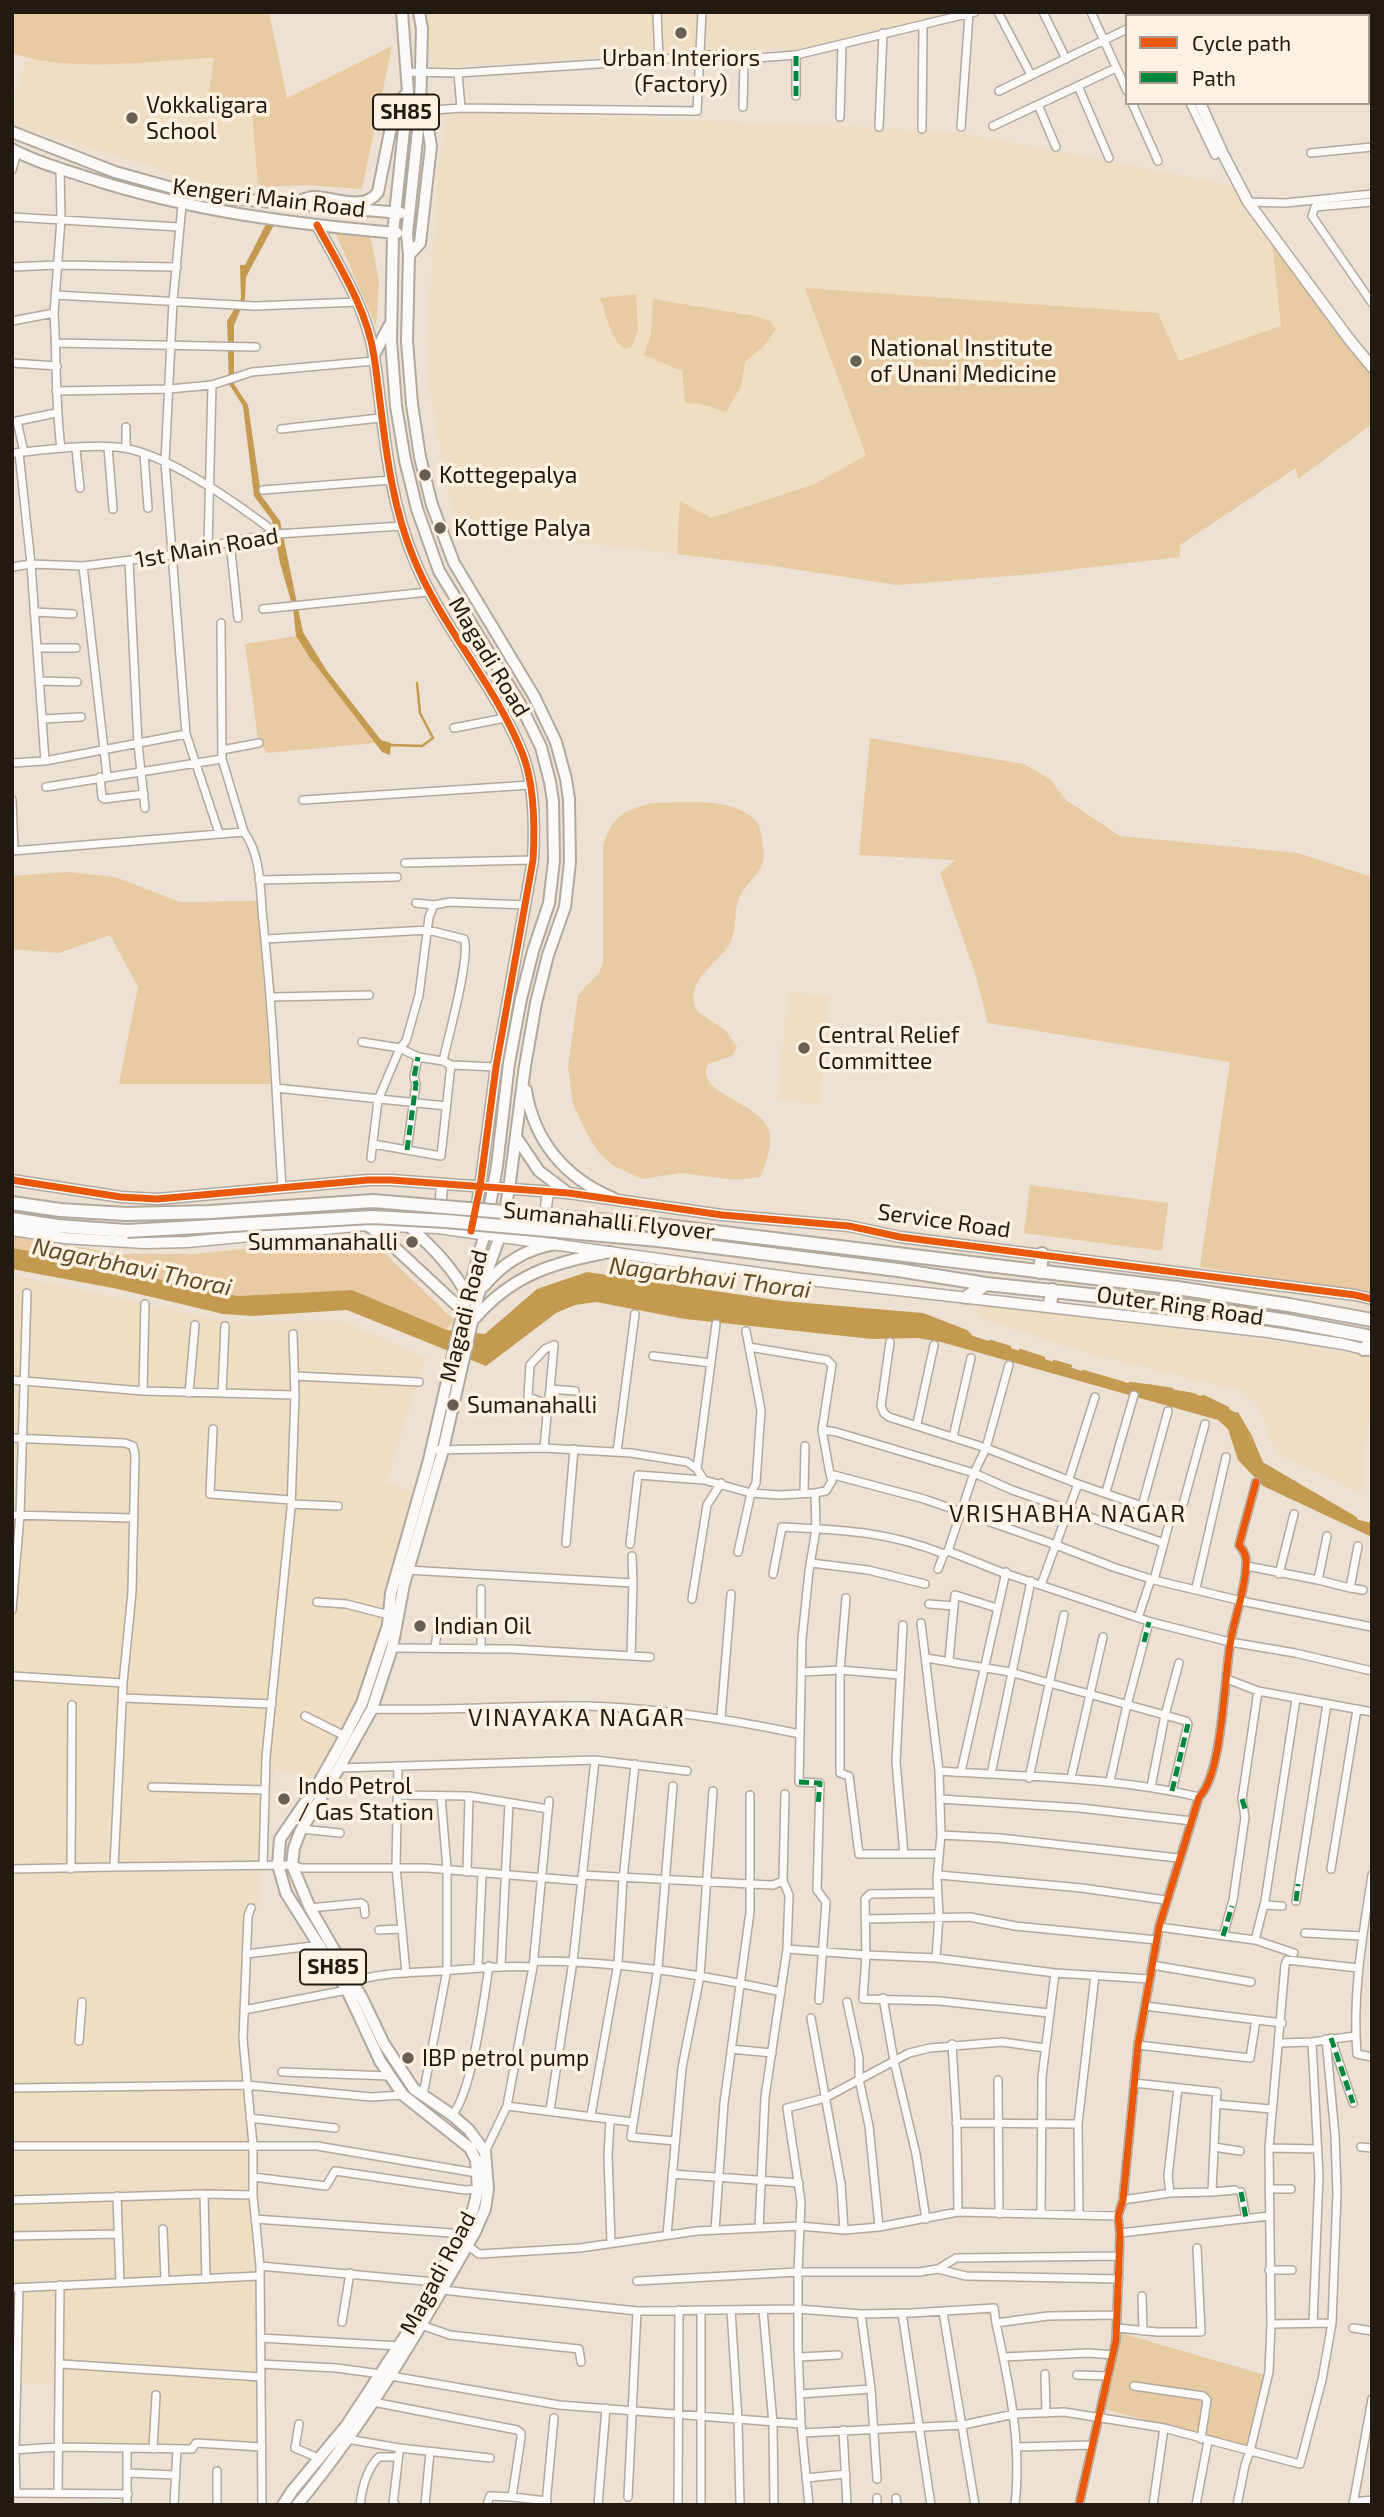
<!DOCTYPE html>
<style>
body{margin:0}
#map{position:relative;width:1384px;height:2517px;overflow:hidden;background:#ece1d2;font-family:"Exo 2",sans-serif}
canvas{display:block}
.frame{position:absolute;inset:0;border:14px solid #211a11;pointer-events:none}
.legend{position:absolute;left:1125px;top:14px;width:245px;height:91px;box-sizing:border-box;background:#fdf1e1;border:2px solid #a59b8e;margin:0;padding:9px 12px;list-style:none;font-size:21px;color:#211a11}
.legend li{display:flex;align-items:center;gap:14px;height:35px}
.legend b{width:35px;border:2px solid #a59b8e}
</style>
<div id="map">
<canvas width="1384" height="2517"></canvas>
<div class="frame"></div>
<ul class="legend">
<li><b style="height:9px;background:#e8590c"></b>Cycle path</li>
<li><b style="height:9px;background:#00873e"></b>Path</li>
</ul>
</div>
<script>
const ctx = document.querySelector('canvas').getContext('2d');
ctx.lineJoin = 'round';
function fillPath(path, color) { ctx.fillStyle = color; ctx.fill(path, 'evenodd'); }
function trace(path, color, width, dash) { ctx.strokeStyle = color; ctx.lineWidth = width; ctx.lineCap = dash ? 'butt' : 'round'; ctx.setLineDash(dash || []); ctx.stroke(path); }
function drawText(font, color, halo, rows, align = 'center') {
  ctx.font = font + ' "Exo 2",sans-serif'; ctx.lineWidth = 7; ctx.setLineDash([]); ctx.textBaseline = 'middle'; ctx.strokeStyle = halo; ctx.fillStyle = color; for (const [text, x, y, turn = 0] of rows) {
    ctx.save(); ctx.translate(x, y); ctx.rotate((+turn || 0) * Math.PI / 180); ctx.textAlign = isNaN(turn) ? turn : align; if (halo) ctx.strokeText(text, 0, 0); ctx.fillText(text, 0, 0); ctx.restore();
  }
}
fillPath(new Path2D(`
 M421,12h531l-154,38h-92l-273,18z
 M27,58l58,6 129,-6 -8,54 46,-1 6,76 -30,3 -216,-66v-18z
 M448,111l401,15 119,8 262,51 41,48 25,234 -116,78v12l-147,17 -136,11 -130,-20 -312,-38 -26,-141 -1,-51 10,-166z
 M788,992l42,4 -10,108 -42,-4z
 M12,1275l212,46h119l83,37 -40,124 25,10 -27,131 -32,86 -38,69 -40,-10 -6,93 -256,4z
 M981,1304l328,42 63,11v29l-11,108 -40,-21 -31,-12 -10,-7 -9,-14 -12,-34 -18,-15 -162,-40 -101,-34z
 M259,1871l-1,35 -10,6 -9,123 17,184 3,230 -195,-4v-61l-52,-1v-510z`), '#efddc4');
fillPath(new Path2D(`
 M12,12h257l18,86 105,-52 -30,143 -58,-4 -46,2 -6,-76 -46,1 8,-54c-65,2 -139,16 -202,-5z
 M334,230l36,4 9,48 -3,44z
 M1271,233l101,135v56l-74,55 -2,-11 -116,77v12l-147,17 -136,11 -130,-20 -90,-11 3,-53 31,17 104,-34 51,-29 -61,-167 353,25 21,48 102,-35z
 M636,294l2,37 -6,15 -7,3c-15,-9 -19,-36 -25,-51z
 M653,299l102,17 15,5 6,8 -12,17 -19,16 -4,24 -15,26 -26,-8 -15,-1 -3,-32 -38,-16 7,-21z
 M296,636l14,22 65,85 -108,10 -9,-14 -13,-95z
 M870,738l154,26 26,15 16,21 54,36 178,17 74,24v416l-172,-26 30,-205 -242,-39 -13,-50 -35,-100 15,-13 -96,-5z
 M651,803c31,0 80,-7 104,17 5,5 6,13 7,20 1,7 3,15 1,22 -4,13 -18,23 -24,36 -6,14 -1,32 -10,47 -13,21 -48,38 -31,67l27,18 12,17 -5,9 -24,8c-14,29 48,37 60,64 6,15 -2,35 -8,49l-24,3 -56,-7 -38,6 -30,-14 -13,-12 -13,-21 -13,-28 -5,-37 10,-72 21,-22 4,-10v-118c10,-30 19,-33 48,-42z
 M69,872l46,5 65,25 78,-1 13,183h-152l19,-97 -28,-52 -51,18 -47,-4v-73z
 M1030,1185l138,18 -6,48 -138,-18z
 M12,1236l108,18h74l146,-15 34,4 80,77 -7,10 -95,-40 -114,6 -59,-11 -75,-22 -92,-15z
 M1121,2333l144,42 -18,71 -143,-37z`), '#e8cba3');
fillPath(new Path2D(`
 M267,222l8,1 -29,54 -1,22 -11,26v59l14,21 13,90 19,26 23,111 24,39 54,69 10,3 -1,12 -8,-3 -72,-94 -14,-22 -3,-28 -13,-45 -8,-43 -18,-24 -11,-90 -14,-22 -2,-63 14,-23 -1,-33h5z
 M12,1248l92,15 75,22 59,11 114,-6 95,40 38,4 52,-45 50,-17 195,29 141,12 44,17 6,6 143,46 39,3 55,13 28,16 24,49 97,57 13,3v14l-109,-51 -25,-26 -10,-31 -10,-9 -277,-78 -23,-4 -46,1 -187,-20 -89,-17 -21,3 -19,8 -70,53 -139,-56 -94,6 -30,-2 -105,-25 -106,-20z`), '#c39a50');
trace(new Path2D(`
 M390,745l32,1 11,-8 -13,-25 -3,-30
 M990,1341l20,6
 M1020,1350l24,8
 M1054,1361l17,5
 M1083,1371l41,12
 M1130,1383l42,6
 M1182,1392l14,3
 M1203,1396l25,12
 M1237,1413l14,24 11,26 94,55`), '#c39a50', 2.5);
const street = new Path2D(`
 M657,12l2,48
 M998,12l33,63
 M1043,12l23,47
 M1091,12l36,79
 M1147,12l1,4
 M1236,16l1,-4
 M1276,16l1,-4
 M1317,16l1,-4
 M1368,54h4
 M406,72l52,1 201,-13 40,-6 45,5 52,-4 179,-43
 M1078,86l31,72
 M999,91l128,-62
 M796,96v-41
 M1368,96h4
 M1132,103l26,58
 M1190,103l25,52
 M1038,105l18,42
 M743,107l1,-48
 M461,108l236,3 5,-99
 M420,111l41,-3 -3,-35
 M840,117l2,-73
 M993,126l123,-58
 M879,127l4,-94
 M961,127l8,-113
 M922,129l1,-103
 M1311,153l61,-6
 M12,170l5,-18
 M1248,202l38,1 86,-9
 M1372,202l-57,5 -3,9 60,87
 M12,217l167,10
 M12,267l45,-2 120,2
 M55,295l200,11 103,-4
 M54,313l7,-94 -1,-51
 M12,321l42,-8c3,45 1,90 7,135
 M56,343l200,4
 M12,363l45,3
 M56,391l113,-2 43,-4 40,-13 122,-11
 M17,421l39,-8
 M14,422l3,-1 7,31
 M281,429l99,-11
 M108,447l5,62
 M126,448v-21
 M76,449l4,39
 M12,453c33,-3 81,-10 112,-5 47,8 115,57 153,86
 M19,453l12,111 14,197
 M144,454l4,54
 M263,490l129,-10
 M230,542l8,76
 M208,547l4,-162
 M129,561l9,183 7,64
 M83,566l24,210
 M12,567l19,-3 52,2 88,-11 67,-15 39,-6 125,-8
 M263,609l165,-17
 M34,612l39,2
 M221,623l1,136 22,73
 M37,648h39
 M40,681l37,1
 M42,719l39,-2
 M454,728l51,-10
 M186,734l33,99
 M222,750l37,-7
 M12,763l33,-2 141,-27 -21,-272 8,-161 9,-96
 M100,777l2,20 2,2 40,-5
 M46,787l176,-28
 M12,800l2,51
 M303,800l227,-15
 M12,851l232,-19c18,24 16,61 19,89 6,56 10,111 13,167l170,18
 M405,863l128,-3
 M259,880l138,-3
 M416,903l18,2
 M265,939l163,-9 36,9c7,17 -16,99 -21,122l-25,-4 -18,-9 -38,-6
 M271,997l98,-2
 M451,1065l45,2
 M276,1088l6,100
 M373,1144l68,12 10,-91 -8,-4
 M407,1150l9,-66 -2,-7 4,-20
 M371,1158l7,-58 22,-52 6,-7 13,-46 10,-78 5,-12 16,-3 76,3
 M890,1342l-9,64 3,7 5,4 97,31 92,36 93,32 9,-5 4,-10 21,-77
 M749,1347l78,13 5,5 -10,65 8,44
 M653,1356l58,7
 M294,1376l125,6
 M12,1380l131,11 152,4
 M550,1389l4,-44
 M143,1391l2,-87
 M189,1393l6,-68
 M222,1393l3,-67
 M548,1404l2,-15 25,2
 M917,1424l17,-79
 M213,1429l-3,65 81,6
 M822,1430l14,2 138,41 38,17 152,53
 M953,1437l18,-79
 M12,1438l113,5 8,3 2,9 -3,137 -9,91 -9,184 -102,2
 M544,1448l4,-44 -20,-7 2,-32 15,-16 9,-4
 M431,1450l113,-2 87,5 56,9 10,7 7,11 47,13 28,2 36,-2 1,36 -7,42 -7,68 -3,143 21,1 -3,107 9,12 -7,98
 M617,1452l18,-138
 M697,1469l19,-145
 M1069,1479l26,-82
 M804,1492l1,-46
 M1106,1492l28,-97
 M815,1493l11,-2 6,-10 -2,-7 94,25 132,46 57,22 41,13 92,22 126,25
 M291,1504l47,2
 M1142,1506l26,-95
 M12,1515l122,3
 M566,1543l8,-94
 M630,1544l8,-69 66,5
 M948,1551l26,-78 12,-25 23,-83
 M738,1552l13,-59 5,-10 5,-73 -15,-79
 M944,1554l4,-3 53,21 150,50 79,20 65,11 77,18
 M632,1556l1,27
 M811,1563l57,7 57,14
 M1247,1566l71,14 9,-44
 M407,1570l226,13 -2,73
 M773,1574l9,-47c59,3 105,4 162,27l-6,15
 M1279,1574l15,-60
 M1154,1580l17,-64
 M1318,1580l32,8 8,-42
 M1041,1585l37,-101
 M1196,1588l30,-131
 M1350,1588l13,2
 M846,1598l-6,72v103l9,3 10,78h80
 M692,1599l15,-94 14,-22
 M317,1602l29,2 43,11
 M929,1604l25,2
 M12,1610l8,-95 7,-222
 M1138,1618l13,-39
 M921,1623l18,148 2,64 -4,43 2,38 -3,42
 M903,1625l-7,137 8,92
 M392,1648l119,1 139,8
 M435,1648l3,-24
 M481,1649v-60
 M926,1658l84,14 176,49 2,3 -16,67
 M949,1660l6,-65 42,13
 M802,1672l38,-2 59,5
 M12,1676l111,7
 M1227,1679l31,12 114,21
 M123,1698l149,6
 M372,1709c71,2 143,-4 215,-3 73,2 142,13 213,28
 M305,1716l40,20
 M721,1717l10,-123
 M398,1766l-2,101 10,106
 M339,1768l256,-8 92,11
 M939,1771c87,6 175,6 260,26
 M961,1772l45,-200
 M991,1774l40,-193
 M1029,1778l35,-163
 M1071,1778l32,-141
 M1110,1781l16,-72 23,-87
 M673,1786l-15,182 -27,169 44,4
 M152,1787l113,3
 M1151,1787l14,-72 14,-52
 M398,1795l71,1 79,13
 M940,1799l140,9 112,13
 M301,1829l39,4
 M941,1835l59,3 178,20
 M263,1865l3,-108 25,-249 4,-113 -2,-61
 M114,1867l178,-2 10,3h125l155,13
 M71,1869l1,-164
 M1331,1869l26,-160
 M467,1872l2,-76
 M582,1875l168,9 23,1 10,-4 6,14 -2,54 -22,148 -6,131 41,-2 44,4 35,-3 79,-15 160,4
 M939,1875l143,13 83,12
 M1372,1875c-9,59 -20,119 -15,179l15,3
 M783,1881l2,-87
 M937,1893l-67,1 -5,5 1,56 70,3 119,15 95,6
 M1296,1901l31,-197
 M1264,1905l18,1
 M251,1908l-3,8 -5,123 10,106v50l7,71 2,239
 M310,1908l51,-5 3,2 1,9
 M865,1919l105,-2 45,9 142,14
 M1159,1927l96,13 10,-39 31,-202
 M379,1930l23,-1
 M1305,1933l56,3
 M1223,1936l10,-36 12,-83 -3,-18 16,-108
 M1255,1940l39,13
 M787,1949l79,6 -3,44 77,2 109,12
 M246,1954l75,-9
 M534,1961c84,0 165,13 247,31
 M501,1965l8,-162
 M1152,1965l99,17
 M478,1967l4,-93
 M353,1982c27,-10 58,-9 87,-11 32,-2 62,-6 93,-4
 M883,1998l11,63 22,93 10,65
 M847,2002l12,56v21l10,47 10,101
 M1145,2006l137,17
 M244,2010l103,-20
 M811,2018l30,166 3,46
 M1331,2038l22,65
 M79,2041l3,-39
 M1312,2042l7,134 -6,147
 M1280,2043l32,-1 43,-6
 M952,2044l5,83 1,85
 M1138,2045l112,13 6,-38
 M731,2049l41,4
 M282,2072l108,4
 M998,2080l1,134
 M1134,2083l83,9 -1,12
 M12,2088l234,-3 125,12 32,-2
 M423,2095l24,-125v-101l-6,-73
 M507,2106l125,16
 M550,2110l23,-149 22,-201
 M452,2115c20,-21 32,-116 37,-149
 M591,2115l27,-152 5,-84 12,-115
 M250,2118l85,10
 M610,2120l-2,36 3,86
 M956,2123l122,1
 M12,2146h305l160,27
 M1214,2147l26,4
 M1361,2147l11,1
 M1269,2148l49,1
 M485,2152l22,-46 26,-139 16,-166
 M672,2174l127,9
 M253,2177l73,9 9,-15 130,19 13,-1
 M1269,2189h22
 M1212,2192l23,-2
 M1241,2192l5,26
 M1170,2193l-2,-17 10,-88
 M204,2194l2,85
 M117,2196l3,86
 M12,2200l192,-6 49,1
 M1123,2200l47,-7 42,-1 4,-88 55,5
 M1041,2213l1,-136 13,-104
 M1079,2215l-1,-91 17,-149
 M255,2219l196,14 28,21 101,-6 117,-17 62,-3
 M163,2229l2,51
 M715,2230l9,-127 26,-191v-117
 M1120,2233l149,-17
 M667,2235l15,-167 18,-92 13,-185
 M12,2236l106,-2
 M260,2266l175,16 7,8 195,21 161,-2 63,5 50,-1 83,-5 2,15 52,-7 69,-1
 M938,2269l18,-11 163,-2
 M1269,2270h23
 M637,2281l161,-9h121l19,-3 28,7 153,3
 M12,2288l247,-12
 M19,2288l-4,162 1,43 112,1
 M1142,2296l1,35
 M701,2310v195
 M731,2310l7,110 2,85
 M763,2310l10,113 1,82
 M943,2312l32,193
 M902,2313l29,192
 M861,2314l10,75 6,90
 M342,2322l8,-49
 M996,2323c13,60 26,120 19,182
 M1271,2324l61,-1
 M421,2325l29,10 129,14 2,13
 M1117,2328l40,4h44l-4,-84
 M1353,2328l19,3
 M261,2338l138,8
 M799,2357l39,-2
 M1003,2357l86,-4 24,2
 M61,2364l200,13
 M261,2364l75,4 45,6
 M1045,2374l1,39
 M1077,2375l31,1
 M391,2376l168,29 242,19
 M1134,2386l69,10 4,4 -6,39
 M800,2394l71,-5
 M373,2402l144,28 4,3v5l-9,59 35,4
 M299,2424l-4,24 23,10
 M843,2430l4,75
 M802,2433l161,-8 51,-11 50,-2 100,16 136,36 22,-84 10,-57 5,-130 -2,-58 -9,-96
 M347,2439l52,9 91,10
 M1016,2447l76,-2
 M153,2449l3,-54
 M13,2450l45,-3 134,2 4,-6 66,4
 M217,2471v34
 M128,2473l48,2
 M806,2478l40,-4
 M58,2492l2,-207
 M628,2497l9,-186
 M877,2498v7
 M896,2498l1,7
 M1353,2502l19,-2
 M546,2504l8,-86
 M127,2505v-57
 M174,2505l3,-56
 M360,2505c2,-17 6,-36 19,-48h19
 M396,2505l-3,-1 6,-51
 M425,2505l5,-53
 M487,2505l3,-9 22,1
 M598,2505l8,-97
 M678,2505l1,-195
 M809,2505l-8,-81 -3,-77v-75l3,-70 -14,-94 38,-10 84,-45 21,-5 72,-6 43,6
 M1079,2505l37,-165 4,-107 -2,-17 5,-16 15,-155 21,-118 40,-130c24,-22 25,-123 32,-158 4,-23 15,-52 15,-74 1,-9 -2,-14 -7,-20l17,-63
 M1153,2505l11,-77
 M1196,2505l12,-64
 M1237,2505l8,-40 5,-14 19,-79 2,-48 -2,-176 16,-183 2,-5 71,8
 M1353,2505l19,-106`);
const secondary = new Path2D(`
 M1161,12l1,4
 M1200,103l22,49 26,50 101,137 23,28
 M317,225c22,41 50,84 57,131 10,68 13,139 40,203 28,69 82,126 109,196 12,32 12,71 10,105l-37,207 -16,120 -8,42
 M12,1180l109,17 36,2 211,-19h23l177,13 154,22 127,11 51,11 455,58 17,4
 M440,1212l2,-28
 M12,1230l52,8 81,5 42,-1 179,-17 72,3 363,51 467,53 75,12 29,7
 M542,1236l6,-44`);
const primary = new Path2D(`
 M12,132l103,40 54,15 57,11 175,15
 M12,149c25,14 54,21 80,30 100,32 201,45 305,54
 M297,202c6,-2 11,-5 17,-5 20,0 50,15 64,-5l17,-85 13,-15
 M409,255l11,-12 11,-97 -3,-18 -8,-17
 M374,355l15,-29
 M526,1090c8,51 39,88 87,108
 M516,1137l23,34 29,22
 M366,1225l12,7 85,79
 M410,1227c22,20 43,41 57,68
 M484,1286c19,-23 41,-37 71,-42
 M475,1318c38,-44 80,-56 135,-66
 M283,2505l9,-14 54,-65 67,-102 43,-79 17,-35 5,-21 -2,-29 -6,-12 -67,-53 -23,-34 -33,-71 -61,-97 -8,-28 2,-26 41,-60 24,-43 17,-33 26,-78 3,-32 38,-133 34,-149 22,-78 12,-67 12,-103 12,-64 12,-48 16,-48 5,-42 -1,-60 -3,-19 -9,-35 -21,-43 -81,-133 -22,-62 -12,-49 -9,-54 -5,-65 2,-108 15,-141 -6,-80
 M297,2505c70,-84 124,-178 178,-273l10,-23 3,-20 -3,-37 -16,-22 -17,-15 -38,-26 -30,-45 -22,-46 -52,-90 -18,-43 2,-17 6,-16 39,-64 33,-59 20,-61 12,-64 39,-134 35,-154 22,-60 9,-47 16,-123 11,-63 12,-48 17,-48 5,-45 -1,-63 -3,-20 -10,-37 -22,-46 -80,-133 -22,-58 -12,-48 -8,-53 -5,-63 2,-86 -2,-21 13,-123 2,-82 -3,-17`);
const highway = new Path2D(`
 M12,1203l48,7 66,4
 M12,1219l45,7 70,5
 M658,1225l519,63 112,17 83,15
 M658,1240l240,30 88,14 180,19 122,18 84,16
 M1040,1272l2,-18
 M967,1297l19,-13
 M1050,1305l2,-15
 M1364,1349l8,-7`);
trace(street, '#b2a99e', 10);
trace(secondary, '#b2a99e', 13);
trace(primary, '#b2a99e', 14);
trace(highway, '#b2a99e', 16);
trace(street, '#fcfaf8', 7);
trace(secondary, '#fcfaf8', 10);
trace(primary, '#fcfaf8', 10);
trace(highway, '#fcfaf8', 12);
const highwayBridge = new Path2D(`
 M126,1214l84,-2 163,-11 285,24
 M127,1231l245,-14 74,4 212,19`);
trace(highwayBridge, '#b2a99e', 16, []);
trace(highwayBridge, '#fcfaf8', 12);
trace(new Path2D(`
 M796,96v-41
 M407,1150l9,-66 -2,-7 4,-20
 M1144,1642l5,-20
 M799,1782l21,1 -2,22
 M1172,1791l16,-67
 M1242,1799l3,10
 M1296,1901l2,-17
 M1223,1936l9,-30
 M1331,2038l22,65
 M1241,2192l5,26`), '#00873e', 5, [10, 5]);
trace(new Path2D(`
 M317,225c22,41 50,84 57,131 10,68 13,139 40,203 28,69 82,126 109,196 12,32 12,71 10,105l-37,207 -16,120 -9,44
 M12,1180l109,17 36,2 211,-19h23l177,13 154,22 127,11 51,11 455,58 17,4
 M1079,2505l37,-165 4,-107 -2,-17 5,-16 15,-155 21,-118 40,-130c24,-22 25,-123 32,-158 4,-23 15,-52 15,-74 1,-9 -2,-14 -7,-20l17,-63`), '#e8590c', 7);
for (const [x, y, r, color] of [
 [681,33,7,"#686055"],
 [132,118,7,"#686055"],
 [856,361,7,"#686055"],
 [425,475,7,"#686055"],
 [440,528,7,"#686055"],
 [804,1048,7,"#686055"],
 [412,1242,7,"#686055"],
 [453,1405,7,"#686055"],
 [420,1626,7,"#686055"],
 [284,1799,7,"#686055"],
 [408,2058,7,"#686055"]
]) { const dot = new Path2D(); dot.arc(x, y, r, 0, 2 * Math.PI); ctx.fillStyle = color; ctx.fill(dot); trace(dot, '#fdf1e1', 2.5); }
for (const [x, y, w] of [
 [406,112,66],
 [333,1967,66]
]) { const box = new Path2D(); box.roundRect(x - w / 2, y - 17.5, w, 35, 5); ctx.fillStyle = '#fdf1e1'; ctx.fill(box); trace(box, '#211a11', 2); }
drawText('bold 21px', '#211a11', null, [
 ["SH85",406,112],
 ["SH85",333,1967]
]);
drawText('23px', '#211a11', '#fdf1e1', [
 ["Urban Interiors",681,58,"center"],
 ["(Factory)",681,84,"center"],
 ["Vokkaligara",146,105],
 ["School",146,131],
 ["National Institute",870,348],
 ["of Unani Medicine",870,374],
 ["Kottegepalya",439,475],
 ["Kottige Palya",454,528],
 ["Central Relief",818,1035],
 ["Committee",818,1061],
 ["Summanahalli",398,1242,"right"],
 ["Sumanahalli",467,1405],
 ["Indian Oil",434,1626],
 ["Indo Petrol",298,1786],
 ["/ Gas Station",298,1812],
 ["IBP petrol pump",422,2058]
], 'left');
drawText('23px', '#211a11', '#fdf1e1', [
 ["Kengeri Main Road",269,198,7],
 ["1st Main Road",207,548,-10],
 ["Magadi Road",489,657,59],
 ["Sumanahalli Flyover",609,1221,6],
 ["Service Road",944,1221,8],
 ["Outer Ring Road",1180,1306,8],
 ["Magadi Road",464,1316,-76],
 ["Magadi Road",438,2273,-62]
]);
drawText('italic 24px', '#634a26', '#fdf1e1', [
 ["Nagarbhavi Thorai",132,1267,12],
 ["Nagarbhavi Thorai",710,1278,7]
]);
ctx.letterSpacing = '2px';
drawText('24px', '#211a11', '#fdf1e1', [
 ["VRISHABHA NAGAR",1068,1514],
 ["VINAYAKA NAGAR",577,1718]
]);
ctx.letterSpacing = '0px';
</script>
